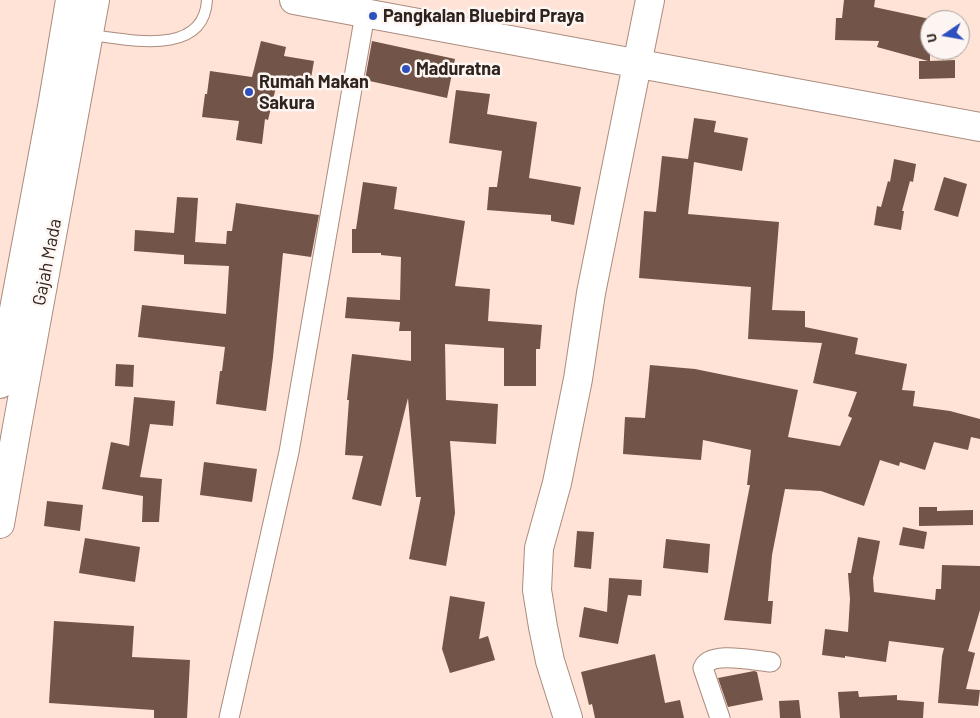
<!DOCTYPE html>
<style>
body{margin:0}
#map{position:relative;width:980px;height:718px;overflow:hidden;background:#fee3d6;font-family:Barlow,sans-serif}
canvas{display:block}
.north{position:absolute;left:920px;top:10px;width:50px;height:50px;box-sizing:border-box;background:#fcf5f2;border:1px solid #aaa19d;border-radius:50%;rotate:258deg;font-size:14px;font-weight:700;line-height:20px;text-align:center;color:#2f231d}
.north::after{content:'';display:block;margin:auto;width:18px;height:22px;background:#2d50bf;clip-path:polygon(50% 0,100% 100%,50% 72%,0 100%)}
</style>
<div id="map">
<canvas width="980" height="718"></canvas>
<div class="north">U</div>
</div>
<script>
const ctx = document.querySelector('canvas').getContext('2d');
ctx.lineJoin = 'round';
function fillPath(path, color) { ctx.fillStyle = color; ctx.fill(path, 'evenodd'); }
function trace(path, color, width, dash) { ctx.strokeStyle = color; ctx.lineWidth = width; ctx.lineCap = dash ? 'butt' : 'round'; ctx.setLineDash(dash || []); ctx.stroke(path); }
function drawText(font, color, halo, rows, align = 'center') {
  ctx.font = font + ' Barlow,sans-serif'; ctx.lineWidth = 5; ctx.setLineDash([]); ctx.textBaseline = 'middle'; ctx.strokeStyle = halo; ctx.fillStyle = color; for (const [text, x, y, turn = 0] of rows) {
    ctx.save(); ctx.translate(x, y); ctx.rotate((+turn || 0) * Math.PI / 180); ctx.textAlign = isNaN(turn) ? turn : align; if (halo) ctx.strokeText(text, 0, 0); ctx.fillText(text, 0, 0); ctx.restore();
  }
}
fillPath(new Path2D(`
 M844,0h31l-1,7 56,12v42l25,-1v18l-36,1v-18h9l-51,-14 2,-6 -44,-1 1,-22h6z
 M261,41l25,6 -2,9 30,5 -4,23 -32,-5 -10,41 -3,-1 -3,25 -26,-4 3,-19 -37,-4 3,-23h2l3,-23 42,6z
 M372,41l83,18 -8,39 -82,-18z
 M456,90l34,4 -3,20 50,8 -8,56 52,9 -7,38 -23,-4v-6l-64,-5 2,-23h8l5,-36 -53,-8z
 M694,118l22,3 -2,11 34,6 -6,33 -48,-9 -6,52 91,8 -7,88 33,1v16l53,11 -3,16 52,10 -5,26 13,1 -2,15 37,5 30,8v20l-9,-2 -3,13 -34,-8 -9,28 -25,-8 -1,4 -19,-6 -16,46 -43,-15 -36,-2 -13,66 -4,46h5l-2,23 -47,-4 26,-135h-3l4,-35 -48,-10 -2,20 -78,-6 2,-37 20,1 5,-53 45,4 103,21 -10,47 52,9 12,-28 -4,-2 9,-24 -44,-9 9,-40 -74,-4 3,-52 -112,-9 5,-67 12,1 6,-56 26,3z
 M894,159l22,5 -3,18 -3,-1 -8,30h2l-3,19 -27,-5 3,-19 4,1 7,-26 2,1z
 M944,177l23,7 -9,33 -24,-7z
 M363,182l34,5 -3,22 71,12 -10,65 35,3 -2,32 54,4 -2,24h-4v37h-32v-38l-59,-4 1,56 52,4 -2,40 -46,-3 5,72 -9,53 -37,-7 12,-62h-5l-8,-99 -27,108 -29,-7 11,-43 -18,-1 4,-55h-2l5,-46 59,7v-30h-12l1,-9 -55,-4 2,-21 53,3 1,-43 -20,-2v-2h-29v-24h4z
 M177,197l21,1 -3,44 31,2 1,-13h5l4,-28 83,12 -8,42 -28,-4 -10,104 -7,54 -50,-7 4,-33h2l3,-24 -87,-10 4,-32 84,9 3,-48 -45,-2v-9l-50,-4 1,-21 39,3z
 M116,364l18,1 -1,22 -18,-1z
 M134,397l41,4 -2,25 -23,-2 -10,53 22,2 -3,43h-17l1,-26 -41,-7 9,-47 18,4z
 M204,462l53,7 -5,33 -52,-7z
 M47,501l36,4 -3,26 -36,-5z
 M919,507h18v4l36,-1v15l-54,1z
 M903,527l24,5 -3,17 -25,-4z
 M577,531l17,1 -3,37 -17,-2z
 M858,537l22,4 -7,37 1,14 61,8 1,-11h5l1,-24 38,1v44l-12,41 7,2 -9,36 14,1 -2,16 -40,-3 4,-47 2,-8 -55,-7 -3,21 -41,-6v2l-23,-3 3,-26 23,3 2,-33 -2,-26h3z
 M85,538l55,9 -5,35 -56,-9z
 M666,539l44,5 -2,29 -45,-5z
 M609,578l33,2 -1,16 -13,-1 -10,49 -39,-7 5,-30 23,5z
 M450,596l35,6 -6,37 9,-3 7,24 -45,13 -8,-24z
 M54,621l80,5 -2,31 58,3 -3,58h-33v-8l-105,-7z
 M655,654l10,49 15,-3 4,18h-89l-3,-14 -3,1 -8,-33z
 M754,671l3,1 6,28 -35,7 -10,-29z
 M858,691l1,6 38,-2v5l27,2 -1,16h-83l-2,-26z
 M799,700l2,18h-21l-1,-17z`), '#725548');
const lane = new Path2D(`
 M90,35c37,4 114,23 117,-35`);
const street = new Path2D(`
 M229,718l60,-266 76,-438
 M720,718l-17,-50c7,-18 52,-7 68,-6`);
const secondary = new Path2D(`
 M294,0l686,127
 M568,718l-18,-57 -7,-34 -6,-37 2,-42 18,-65 21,-104 13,-86 59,-293`);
const primary = new Path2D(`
 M0,384l53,-283 17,-101
 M0,524l17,-97 78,-427`);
trace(lane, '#ab8c7e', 12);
trace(street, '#ab8c7e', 21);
trace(secondary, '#ab8c7e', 30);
trace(primary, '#ab8c7e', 30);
trace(lane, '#fff', 10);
trace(street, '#fff', 19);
trace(secondary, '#fff', 28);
trace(primary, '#fff', 28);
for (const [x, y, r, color] of [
 [373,16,5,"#2d50bf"],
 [406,69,5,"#2d50bf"],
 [249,92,5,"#2d50bf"]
]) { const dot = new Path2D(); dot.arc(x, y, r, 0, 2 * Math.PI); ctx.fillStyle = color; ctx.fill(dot); trace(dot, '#fcf5f2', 2); }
drawText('bold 18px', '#2f231d', '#fcf5f2', [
 ["Pangkalan Bluebird Praya",383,16],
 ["Maduratna",416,69],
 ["Rumah Makan",259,82],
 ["Sakura",259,103]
], 'left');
drawText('18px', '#2f231d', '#fcf5f2', [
 ["Gajah Mada",47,262,-79]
]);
</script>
